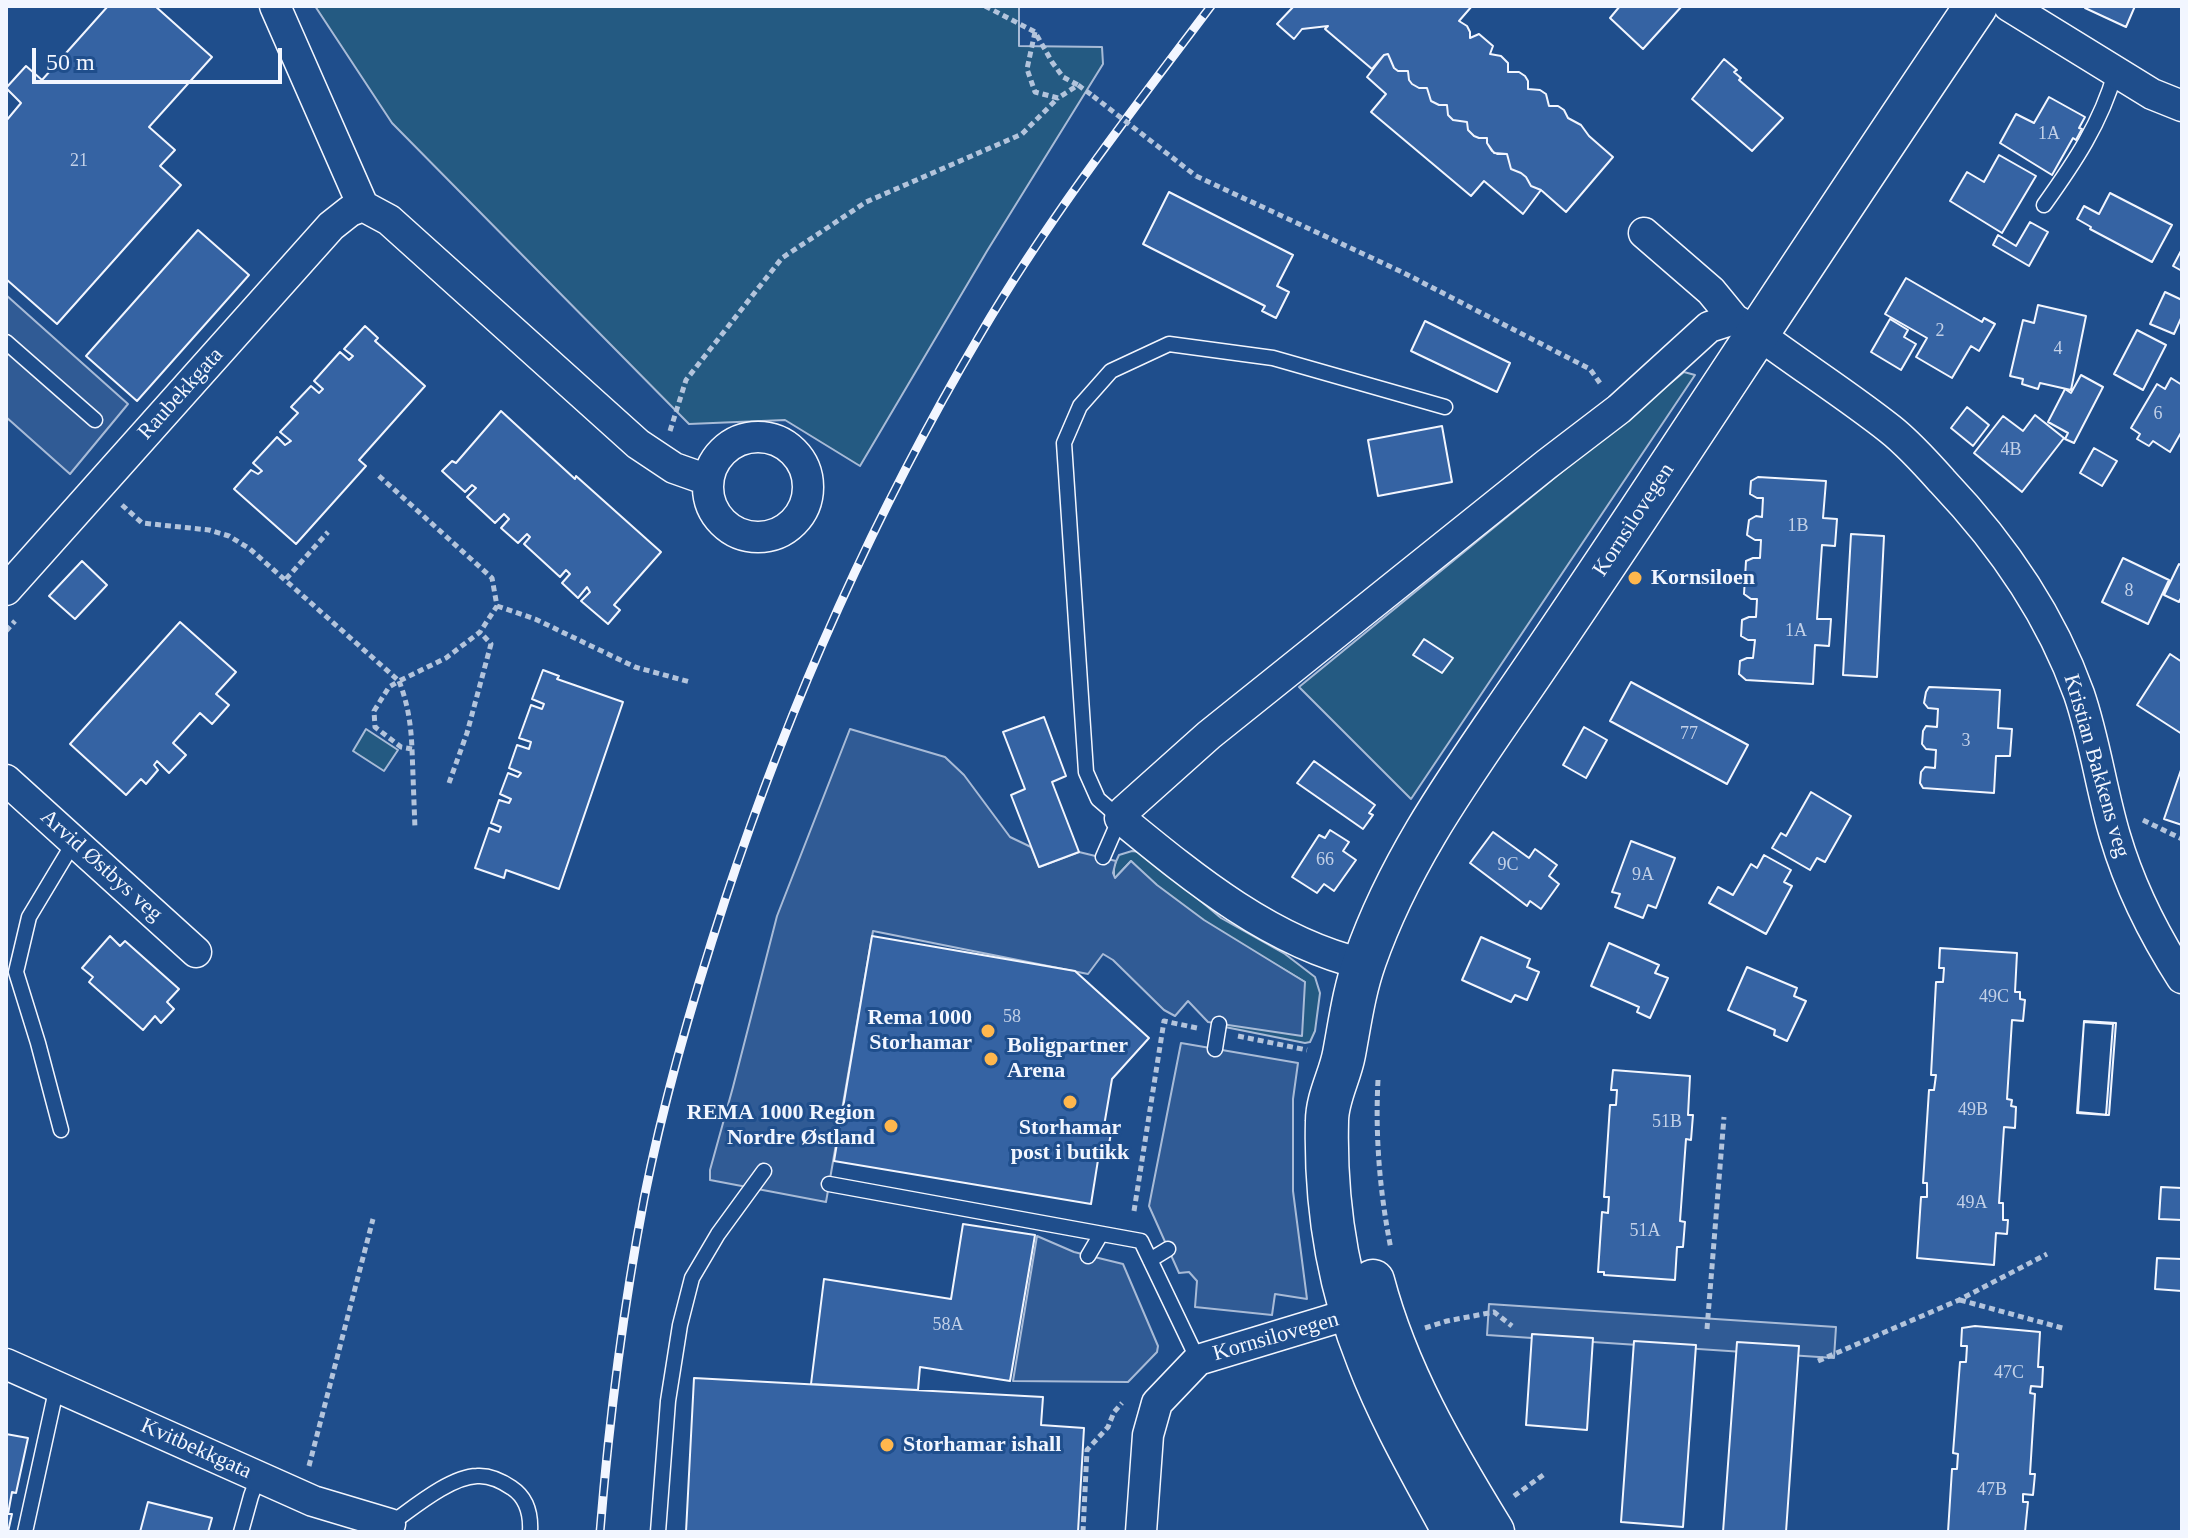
<!DOCTYPE html>
<meta charset="utf-8">
<style>
body{margin:0}
#map{position:relative;width:2188px;height:1538px;overflow:hidden;background:#1f4e8c;font-family:"Times New Roman",serif}
canvas{display:block}
.frame{position:absolute;inset:0;border:8px solid #f2f6ff;pointer-events:none}
.scale{position:absolute;left:32px;top:48px;width:250px;height:36px;box-sizing:border-box;border:4px solid #f2f6ff;border-top:0;padding-left:10px;font-size:24px;line-height:28px;white-space:nowrap;color:#f2f6ff;-webkit-text-stroke:6px #1f4e8c;paint-order:stroke}
</style>
<div id="map">
<canvas width="2188" height="1538"></canvas>
<div class="frame"></div>
<div class="scale">50 m</div>
</div>
<script>
const ctx = document.querySelector('canvas').getContext('2d');
ctx.lineJoin = 'round';
function fillPath(path, color) { ctx.fillStyle = color; ctx.fill(path, 'evenodd'); }
function trace(path, color, width, dash) { ctx.strokeStyle = color; ctx.lineWidth = width; ctx.lineCap = dash ? 'butt' : 'round'; ctx.setLineDash(dash || []); ctx.stroke(path); }
function drawText(font, color, halo, rows, align = 'center') {
  ctx.font = font + ' "Times New Roman",serif'; ctx.lineWidth = 6; ctx.setLineDash([]); ctx.textBaseline = 'middle'; ctx.strokeStyle = halo; ctx.fillStyle = color; for (const [text, x, y, turn = 0] of rows) {
    ctx.save(); ctx.translate(x, y); ctx.rotate((+turn || 0) * Math.PI / 180); ctx.textAlign = isNaN(turn) ? turn : align; if (halo) ctx.strokeText(text, 0, 0); ctx.fillText(text, 0, 0); ctx.restore();
  }
}
const green = new Path2D(`
 M315,6h704v40l83,1 1,17 -116,187 -127,215 -75,-46 -96,4 -297,-301z
 M1684,372l11,3 -284,424 -112,-112z
 M366,729l32,21 -14,21 -31,-20z
 M1132,851l8,1 8,5 73,61 64,36 30,23 5,16 -5,38 -5,11 -5,1 -80,-16 -1,-2 81,-43c-59,-36 -126,-69 -174,-121l-17,18v-13l5,-11z`);
fillPath(green, '#245a82');
trace(green, '#a8bbd7', 2);
const parking = new Path2D(`
 M6,295l122,109 -58,70 -64,-57z
 M850,729l95,28 19,18 46,62 21,10 8,20 40,-15 37,9 -3,12 2,5 16,-17 26,24 47,35 101,62 -3,54 -94,-14 -20,-21 -13,15 -11,-6 -51,-50 -10,-6 -15,20 -215,-43 -47,271 -116,-22v-10l23,-83 44,-171z
 M1181,1043l117,20 -5,36v92l14,108 -32,-5 -3,21 -77,-8 2,-26 -8,-9 -10,1 -30,-67z
 M1037,1236l37,16 49,12 35,82 -1,6 -29,30 -115,-1z
 M1489,1304l347,23 -2,31 -347,-23z`);
fillPath(parking, '#305b95');
trace(parking, '#a8bbd7', 2);
const building = new Path2D(`
 M108,6h47l57,51 -63,70 26,23 -15,16 21,19 -124,139 -51,-45v-158l15,-18 -15,-15 20,-22 16,14z
 M1294,6h178l-13,15 8,5 3,6v6l9,-4 14,12 -3,8 11,2 7,7v9h11l6,4 3,5v8l12,1 6,4 3,12h9l6,4 4,8 13,7 8,11 24,21 -47,55 -25,-22 -10,-4 -5,-9 -5,-4 -10,-4 -4,-15 -13,-1 -7,-10v-5h-8l-5,-2 -6,-6 -1,-8 -14,-2 -5,-5 -1,-10h-8l-8,-4 -4,-13h-8l-7,-4 -3,-4 -1,-9h-10l-4,-3 -6,-14 -4,1 -12,14 -47,-40 3,-3 -26,3 -8,10 -17,-15z
 M1620,6h62l-39,43 -33,-31z
 M2086,6h49l-9,21 -41,-19z
 M1388,54l6,14 4,3h10l1,9 3,4 7,4h8l4,13 8,4h8l1,10 5,5 14,2 1,8 6,6 5,2h8v5l5,8 5,3h10l4,15 10,4 5,4 5,9 10,4 -18,24 -39,-33 -13,15 -100,-84 15,-18 -19,-17 17,-22z
 M1724,59l13,11 -3,2 7,6 -2,2 44,38 -31,33 -60,-52z
 M2049,97l36,20 -6,11 3,1 -6,11 -3,-2 -21,37 -52,-32 16,-29 18,9z
 M1999,155l37,21 -34,57 -52,-32 17,-29 17,10z
 M1169,192l124,63 -16,31 12,6 -13,26 -14,-7 3,-5 -122,-62z
 M2110,193l62,32 -20,37 -62,-33 1,-2 -14,-8 7,-13 15,8z
 M2030,222l18,10 -19,34 -36,-21 5,-10 18,11z
 M198,230l51,45 -112,126 -51,-45z
 M2182,249v22l-9,-5z
 M1906,278l76,44 2,-4 11,6 -16,27 -8,-5 -19,32 -36,-21 11,-19 -42,-24z
 M2165,292l17,8v16l-8,18 -24,-10z
 M2038,305l48,11 -15,74 -31,-7 -2,6 -16,-5 1,-5 -13,-3 13,-56 11,3z
 M1890,319l18,11 -4,7 12,7 -15,26 -30,-18z
 M1425,321l85,42 -13,29 -86,-41z
 M365,326l13,12 -3,3 50,45 -66,74 7,6 -70,78 -62,-55 17,-19 7,4 4,-3 -9,-8 24,-26 8,8 6,-4 -11,-9 18,-19 -7,-6 20,-21 8,7 4,-4 -9,-8 26,-29 9,8 4,-4 -9,-7z
 M2137,330l29,15 -23,45 -29,-16z
 M2081,375l22,12 -29,56 -9,-4 3,-6 -20,-11 17,-33 6,4z
 M2171,378l11,7v46l-12,21 -17,-11 -4,5 -12,-7 3,-5 -9,-6 26,-44 8,5z
 M1967,407l22,18 -16,21 -22,-18z
 M501,411l74,68 1,-3 85,76 -47,53 6,5 -12,14 -27,-23 9,-9 -3,-5 -9,11 -16,-15 8,-9 -4,-4 -6,7 -36,-33 6,-7 -3,-3 -9,9 -17,-15 8,-9 -5,-5 -9,9 -28,-26 9,-9 -4,-3 -7,7 -23,-21 10,-10 4,2z
 M2035,415l29,23 -42,54 -48,-39 29,-37 20,15z
 M1442,426l10,56 -74,14 -10,-56z
 M2094,448l23,13 -15,25 -22,-13z
 M1758,477l68,4 -3,37 14,1 -2,27 -13,-1 -5,74h14l-2,27 -14,-1 -2,39 -67,-4 -7,-6 1,-13 7,-3h6l2,-18h-7l-7,-4 1,-16 7,-3h7l1,-18h-6l-7,-5 2,-33 7,-3h7l1,-18h-6l-8,-5 2,-15 7,-4 6,1 1,-19h-6l-7,-4 1,-13z
 M1851,534l33,2 -7,141 -34,-2z
 M2123,558l46,22 -21,44 -46,-22z
 M82,561l25,24 -32,34 -26,-23z
 M2179,564l3,2v30l-3,6 -15,-7z
 M180,622l56,50 -20,22 13,11 -17,19 -12,-11 -27,30 13,12 -17,18 -12,-12 -3,4 4,5 -12,14 -5,-5 -15,16 -56,-51z
 M1424,639l29,19 -11,15 -29,-18z
 M2170,654l12,8v72l-45,-29z
 M543,670l16,6 -2,3 66,23 -64,187 -53,-19 -2,8 -29,-10 14,-40 10,4 2,-5 -10,-4 8,-23 10,3 2,-4 -11,-5 8,-21 10,4 3,-4 -12,-5 8,-23 12,4 2,-7 -12,-4 12,-33 11,4 2,-5 -12,-5z
 M1631,682l117,63 -21,39 -117,-63z
 M1929,687l71,3 -2,38 14,1 -2,27h-14l-2,37 -71,-5 -3,-5 1,-11 4,-5 10,1 1,-18 -10,-1 -4,-5 1,-13 3,-5 11,1 1,-18 -10,-1 -4,-5 2,-11z
 M1044,717l22,59 -14,6 27,70 -40,15 -28,-72 14,-6 -22,-57z
 M1584,727l23,13 -21,38 -23,-13z
 M1314,761l61,44 -6,8 4,2 -10,14 -66,-46z
 M2182,767v58l-18,-6z
 M1811,792l40,24 -26,46 -8,-4 -7,12 -38,-22 9,-15 5,3z
 M1330,830l19,12 -6,9 13,9 -22,31 -10,-7 -7,9 -25,-16 27,-42 6,3z
 M1493,832l36,26 6,-9 22,16 -8,11 10,8 -18,25 -11,-8 -3,5 -57,-43z
 M1631,841l44,17 -19,50 -8,-3 -5,13 -28,-11 5,-13 -8,-2z
 M1764,855l27,15 -7,12 8,4 -26,48 -57,-31 9,-16 15,8 18,-31 6,4z
 M110,936l10,10 5,-5 54,48 -12,13 7,7 -13,14 -6,-7 -12,14 -54,-48 4,-5 -11,-9z
 M872,936l203,35 74,67 -37,41 -9,53 8,1 -5,28 -8,-1 -7,44 -257,-43z
 M1481,937l49,22 -3,8 12,5 -12,28 -12,-5 -4,7 -49,-22z
 M1609,943l50,22 -4,8 13,5 -18,40 -13,-6 2,-5 -48,-21z
 M1940,948l77,5 -2,39h5v7l5,1 -2,21 -11,-1 -5,79 5,1 -1,6 5,1 -1,21 -11,-1 -5,76h4v17h5l-1,14 -11,-1 -2,32 -77,-7 4,-61h6v-14h-4l6,-93h5l2,-15h-5l5,-93h7l1,-14h-5z
 M1747,967l50,21 -3,8 12,5 -19,40 -13,-6 1,-5 -47,-20z
 M2084,1021l32,2 -7,92 -31,-3z
 M2084,1022l29,2 -7,91 -29,-2z
 M1613,1070l77,6 -2,39h5l-2,25 -5,-1 -6,82 5,1 -2,25h-6l-2,33 -71,-5v-3h-6l4,-60 6,1 1,-16h-5l6,-92h6l1,-15h-6z
 M2161,1187l21,1v32l-23,-1z
 M963,1224l72,11 -25,146 -90,-14 -2,23 -107,-6 13,-105 127,20z
 M2157,1258l25,1v32l-27,-2z
 M1975,1326l65,6 -2,35h5l-1,20 -11,-1 -1,7 5,1 -5,80h5l-2,21 -10,-1v8h5l-3,30h-77l4,-63h5l1,-15 -5,-1 7,-91h6l1,-16h-6l1,-18z
 M1532,1334l61,4 -6,92 -61,-5z
 M1634,1341l62,4 -13,182 -62,-5z
 M1737,1342l62,4 -13,186h-63z
 M694,1378l349,19 -2,28 43,3 -6,104h-392z
 M6,1434l22,4 -12,55 -4,-1 -4,22h4l-4,18h-2z
 M148,1502l64,16 -4,14h-68z`);
fillPath(building, '#3563a3');
trace(building, '#f2f6ff', 2);
const service = new Path2D(`
 M2044,205c30,-42 57,-82 71,-132
 M6,342l89,78
 M1103,857l17,-39 -22,-19 -12,-27 -22,-329 16,-37 31,-35 58,-27 104,14 172,49
 M1215,1049l4,-25
 M61,1130l-23,-87 -22,-71 13,-55 45,-75
 M829,1184l312,57 57,119
 M1088,1256l13,-22
 M1150,1260l18,-11
 M393,1527l-3,-3c22,-15 59,-47 87,-48 13,-1 25,5 35,12 15,10 19,27 18,44
 M25,1532l32,-146
 M241,1532l10,-36 7,-19
 M658,1532l10,-131 12,-76 12,-47 26,-44 46,-63`);
const minor = new Path2D(`
 M275,6l88,200 26,14 249,224 36,24 34,12
 M2009,6l143,88 30,12
 M1644,233l67,58 23,28
 M708 487a50 50 0 1 1 100 0a50 50 0 1 1-100 0Z
 M6,590l325,-364 19,-15 13,-5
 M6,780l190,172
 M1363,964c-93,-22 -171,-87 -243,-146l4,-7 85,-76 338,-271 72,-55 90,-82 25,-8 23,14c44,33 90,62 133,96 19,15 36,34 52,52 59,62 108,132 137,213 16,47 22,95 36,142 15,51 38,97 67,142
 M6,1364l307,137 77,23
 M1141,1532l7,-97 9,-32 41,-43 135,-41 38,-9`);
const secondary = new Path2D(`
 M1373,1281c24,91 71,171 120,251
 M1454,1532c-30,-56 -63,-112 -86,-172 -30,-75 -43,-158 -41,-239 0,-23 13,-45 17,-67 6,-32 10,-63 21,-94 32,-92 86,-170 141,-250 43,-62 85,-125 127,-188 114,-172 227,-345 343,-516`);
trace(service, '#f2f6ff', 17);
trace(minor, '#f2f6ff', 33);
trace(secondary, '#f2f6ff', 45);
trace(new Path2D(`
 M985,6l50,26 17,30 11,15 15,8
 M1035,32l-8,37 8,23 23,6 20,-13 15,11
 M1196,176l206,96 188,97 12,17
 M670,431l16,-51 96,-122 84,-56 156,-68 36,-36
 M122,505l20,18 67,7 20,6 21,13 149,132 47,-23 34,-26 17,-26 -5,-28 -114,-103
 M286,579l42,-47
 M497,606l38,13 100,48 55,15
 M6,631l9,-10
 M412,749l-11,-2 -26,-20 -1,-16 15,-24 10,-6c9,23 12,44 13,68l3,80
 M449,783l18,-50 24,-89 -11,-12
 M2143,820l39,19
 M1238,1036l69,14
 M1378,1080c-3,57 2,114 13,169
 M1134,1211l30,-190 33,7
 M1960,1300l106,29
 M1425,1328l22,-7 47,-9 18,14
 M1707,1329l17,-212
 M1818,1361l141,-61 88,-46
 M309,1466l64,-247
 M1514,1496l32,-23
 M1083,1532l4,-82 21,-23 6,-15 8,-9`), '#b3c4dc', 5, [6, 4]);
trace(service, '#1f4e8c', 14);
trace(minor, '#1f4e8c', 30);
trace(secondary, '#1f4e8c', 42);
const rail = new Path2D(`
 M600,1532c9,-111 23,-223 44,-333 20,-101 49,-201 81,-299 65,-197 149,-386 255,-565 68,-116 150,-222 231,-329`);
trace(rail, '#f2f6ff', 9);
trace(rail, '#1f4e8c', 6, [18]);
trace(new Path2D(`
 M1093,96l103,80`), '#b3c4dc', 5, [6, 4]);
for (const [x, y, r, color] of [
 [1635,578,8,"#ffb74d"],
 [988,1031,8,"#ffb74d"],
 [991,1059,8,"#ffb74d"],
 [1070,1102,8,"#ffb74d"],
 [891,1126,8,"#ffb74d"],
 [887,1445,8,"#ffb74d"]
]) { const dot = new Path2D(); dot.arc(x, y, r, 0, 2 * Math.PI); ctx.fillStyle = color; ctx.fill(dot); trace(dot, '#1f4e8c', 3); }
drawText('18px', '#c3d1e8', null, [
 ["1A",2049,134],
 ["21",79,161],
 ["2",1940,331],
 ["4",2058,349],
 ["6",2158,414],
 ["4B",2011,450],
 ["1B",1798,526],
 ["8",2129,591],
 ["1A",1796,631],
 ["77",1689,734],
 ["3",1966,741],
 ["66",1325,860],
 ["9C",1508,865],
 ["9A",1643,875],
 ["49C",1994,997],
 ["58",1012,1017],
 ["49B",1973,1110],
 ["51B",1667,1122],
 ["49A",1972,1203],
 ["51A",1645,1231],
 ["58A",948,1325],
 ["47C",2009,1373],
 ["47B",1992,1490]
]);
drawText('22px', '#f2f6ff', '#1f4e8c', [
 ["Raubekkgata",181,394,-48],
 ["Kornsilovegen",1634,520,-57],
 ["Kristian Bakkens veg",2096,766,74],
 ["Arvid Østbys veg",101,866,42],
 ["Kornsilovegen",1276,1337,-16],
 ["Kvitbekkgata",196,1449,24]
]);
drawText('bold 22px', '#f2f6ff', '#1f4e8c', [
 ["Kornsiloen",1651,578],
 ["Rema 1000",972,1018,"right"],
 ["Storhamar",972,1043,"right"],
 ["Boligpartner",1007,1046],
 ["Arena",1007,1071],
 ["REMA 1000 Region",875,1113,"right"],
 ["Nordre Østland",875,1138,"right"],
 ["Storhamar",1070,1128,"center"],
 ["post i butikk",1070,1153,"center"],
 ["Storhamar ishall",903,1445]
], 'left');
</script>
